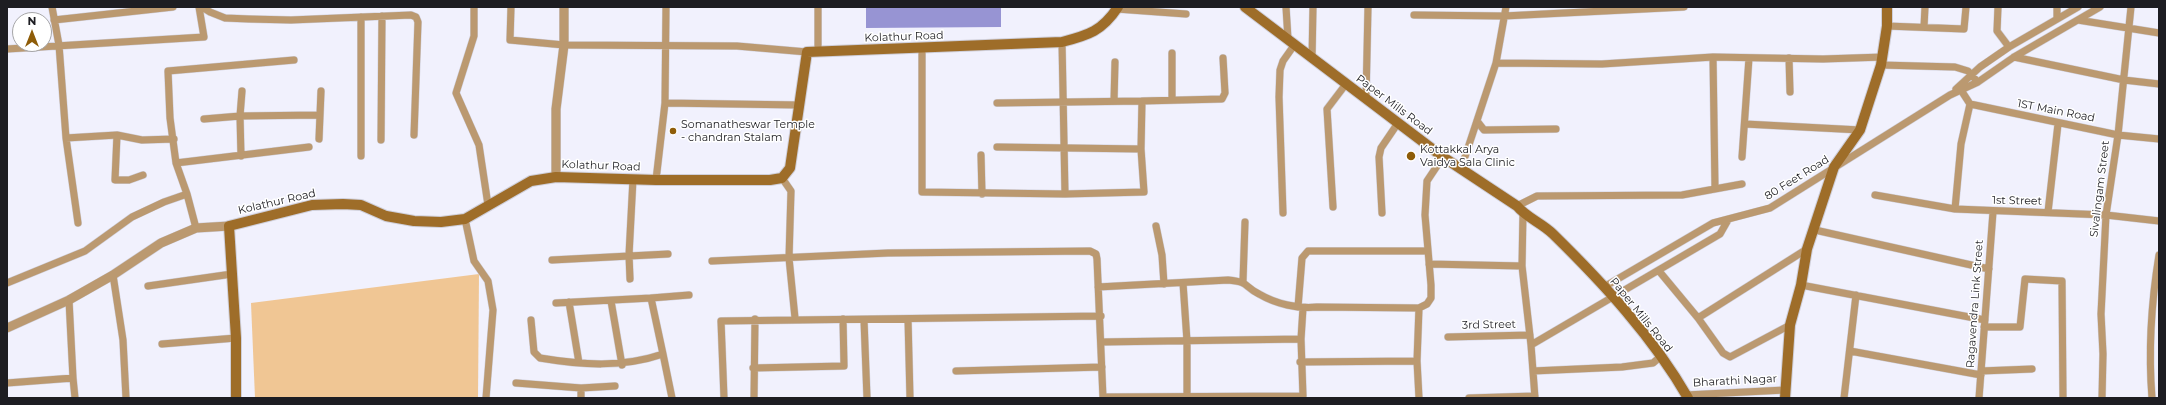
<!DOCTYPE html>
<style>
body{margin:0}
#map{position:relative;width:2166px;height:405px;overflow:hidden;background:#f1f1fd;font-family:Montserrat,sans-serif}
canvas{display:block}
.frame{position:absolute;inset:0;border:8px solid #1d1d22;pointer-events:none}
.north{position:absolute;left:12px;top:12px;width:40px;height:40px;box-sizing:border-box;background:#fff;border:1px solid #a5a5a7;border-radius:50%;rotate:0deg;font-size:11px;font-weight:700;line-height:16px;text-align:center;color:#1d1d22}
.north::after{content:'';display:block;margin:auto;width:14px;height:18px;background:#8e5c08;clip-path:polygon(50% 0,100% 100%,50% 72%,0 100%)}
</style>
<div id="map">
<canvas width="2166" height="405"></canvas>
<div class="frame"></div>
<div class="north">N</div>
</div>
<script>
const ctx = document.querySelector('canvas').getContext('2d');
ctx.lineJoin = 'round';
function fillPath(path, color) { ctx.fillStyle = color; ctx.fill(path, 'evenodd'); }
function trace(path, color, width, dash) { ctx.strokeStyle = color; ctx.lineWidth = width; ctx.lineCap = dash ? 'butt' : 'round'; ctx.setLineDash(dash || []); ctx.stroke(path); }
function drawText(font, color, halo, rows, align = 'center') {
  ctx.font = font + ' Montserrat,sans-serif'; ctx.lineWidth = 3; ctx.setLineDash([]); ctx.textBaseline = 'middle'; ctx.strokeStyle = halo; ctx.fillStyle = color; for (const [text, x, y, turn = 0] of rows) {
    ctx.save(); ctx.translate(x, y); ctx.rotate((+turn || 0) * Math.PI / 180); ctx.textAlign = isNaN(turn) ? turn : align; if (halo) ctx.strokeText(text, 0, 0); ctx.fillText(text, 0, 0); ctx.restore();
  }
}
fillPath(new Path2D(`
 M479,274l-1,124h-223l-4,-95z`), '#f0c694');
fillPath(new Path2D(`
 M866,7h135v20l-135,1z`), '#9794d3');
const minor = new Path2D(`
 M52,7l7,38 7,93 51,-3 25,5 32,-1
 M202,7l8,5 15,6 24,1 42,1 120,-5 5,2 2,5 -4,113
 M474,7v29l-18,57 23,52 9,60
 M511,7l-1,33 54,5 173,1 70,6
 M818,7v45
 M1286,7l2,32
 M1998,7l-1,24 12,16
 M2057,7v12
 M1117,9l69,5
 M1414,15l90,1 180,-9
 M361,17v139
 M54,20l119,-13
 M2078,20l81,13
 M1887,26l77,3 2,-22
 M1924,27l1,-20
 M922,48v144l143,2 -3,-152
 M7,49l197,-12 -5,-30
 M1172,53v47
 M1713,57l2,131
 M2014,57l110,23 35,4
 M1789,58l1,34
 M1312,59l1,-52
 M1496,63l106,1 111,-7 110,2 60,-2
 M1881,65l74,2 13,4 7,8
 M1959,87l11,17 148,31 41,4
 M1956,89l24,-22 29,-20 69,-40
 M1366,99l2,-92
 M1114,101l1,-39
 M665,103l134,2
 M997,103l145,-2
 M204,119l36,-3 79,-1
 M1477,121l7,9 72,-1
 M1745,124l115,6
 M117,135l-2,45h14l14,-5
 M66,138l12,85
 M319,139l2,-48
 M381,140l1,-124
 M997,147l144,2
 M981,155l1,39
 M241,156l-1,-40 2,-25
 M1742,157l7,-99
 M176,163l133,-16
 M1461,169l35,-106 10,-56
 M782,178l9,13 -2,67 6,60
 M656,180l9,-77 1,-96
 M1065,194l79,-2 -3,-43 1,-48 80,-2 3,-6 -2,-35
 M1875,195l80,14 151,6 53,6
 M1517,206l20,-10 145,-1 60,-11
 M1333,207l-6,-98 19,-25
 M1955,209l6,-65 9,-40
 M2048,212l10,-88
 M1283,213l-4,-116 1,-27 3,-9 12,-17
 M1382,213l-3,-56 2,-9 17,-25
 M465,219l9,42 14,20 5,29 -7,88
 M1156,226l6,29 2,29
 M196,228l-9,-34 -11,-31 -6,-45 -2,-47 126,-11
 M1815,230l174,39
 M552,260l116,-6
 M712,261l176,-8 202,-2 6,3 1,5 6,139
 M1429,264l93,2 9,79
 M1522,266l1,-53
 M1659,271l39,47 25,35 7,4 60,-32
 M113,275l10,65 3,58
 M630,279l-1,-24 4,-76
 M1243,281l2,-59
 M7,283l78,-32 47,-34 32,-15 23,-8
 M1183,283l4,58v56
 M1801,285l184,35
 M148,286l84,-12
 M1098,287l130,-7c22,2 15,6 31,14 17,10 39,15 58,13l102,1 8,-4 4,-6v-13l-6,-70 2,-34 16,-24
 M1604,287l109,-64 57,-15 180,-113 28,-13 36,-25 86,-50
 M651,298l38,-3
 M69,300l4,78
 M611,301l11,64
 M569,302l10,61
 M1298,307l4,-49 6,-7h120
 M1698,318l109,-69
 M908,319l2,79
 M531,320l3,32 6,6c42,7 82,10 123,-4l-12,-56 -95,5
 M864,320l3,78
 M1984,327h36l5,-48 37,2 1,117
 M1448,337l82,-2
 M1102,342l199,-3 2,-31
 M162,344l74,-6
 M1850,351l131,24
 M663,354l9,44
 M1417,361l2,37
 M1300,362l117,-1 2,-53
 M753,368l91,-2 -1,-47
 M956,371l146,-4
 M1533,371l89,-4 31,-4 7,-6
 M1981,371l51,-2
 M7,383l66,-5 2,20
 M516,383l65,5v10
 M581,388l34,-2
 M1686,395l99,-5
 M1103,397l200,-1 -2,-57
 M724,398l-3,-77 380,-5
 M754,398l1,-79
 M1469,398l66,-2
 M1535,398l-4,-53 189,-111 8,-14
 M1844,398l12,-103
 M1979,398l14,-186
 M2102,398l1,-44 -2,-40 5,-99 12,-80 13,-128
 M2152,398c-4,-50 -1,-94 7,-143`);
const tertiary = new Path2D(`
 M556,177v-68l8,-64v-38
 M7,328l62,-28 44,-25 48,-32 35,-15 33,-2`);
const secondary = new Path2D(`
 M1245,7l198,150 74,49c10,12 25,17 36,28 50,49 100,103 135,164
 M236,398v-60l-7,-112 83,-21 31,-1 18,1 25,11 28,5 27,1 24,-3 66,-38 25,-4 100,3h114l12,-2 8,-10 17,-116 255,-10c27,-7 40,-11 56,-35
 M1785,398l5,-73 11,-40 6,-36 27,-82 26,-37 21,-65 6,-39v-19`);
trace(minor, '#cfcfda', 8);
trace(tertiary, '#cfcfda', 10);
trace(secondary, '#cfcfda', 12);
trace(minor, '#bb9970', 7);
trace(tertiary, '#bb9970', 9);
trace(secondary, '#9e6d29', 10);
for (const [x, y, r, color] of [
 [673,131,4,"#8e5c08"],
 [1411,156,5,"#8e5c08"]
]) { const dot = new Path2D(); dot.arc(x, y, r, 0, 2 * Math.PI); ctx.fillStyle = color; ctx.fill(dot); trace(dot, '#fff', 1.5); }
drawText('11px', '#1d1d22', '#fff', [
 ["Kolathur Road",904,37,-2],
 ["Paper Mills Road",1394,105,37],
 ["1ST Main Road",2056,111,11],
 ["Kolathur Road",601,166,2],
 ["80 Feet Road",1797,178,-32],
 ["Sivalingam Street",2100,189,-83],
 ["1st Street",2017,201,1],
 ["Kolathur Road",277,202,-13],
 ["Ragavendra Link Street",1975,304,-86],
 ["Paper Mills Road",1641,315,51],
 ["3rd Street",1489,325,-1],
 ["Bharathi Nagar",1735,381,-3]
]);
drawText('11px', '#1d1d22', '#fff', [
 ["Somanatheswar Temple",681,125],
 ["- chandran Stalam",681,138],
 ["Kottakkal Arya",1420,150],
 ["Vaidya Sala Clinic",1420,163]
], 'left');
</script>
